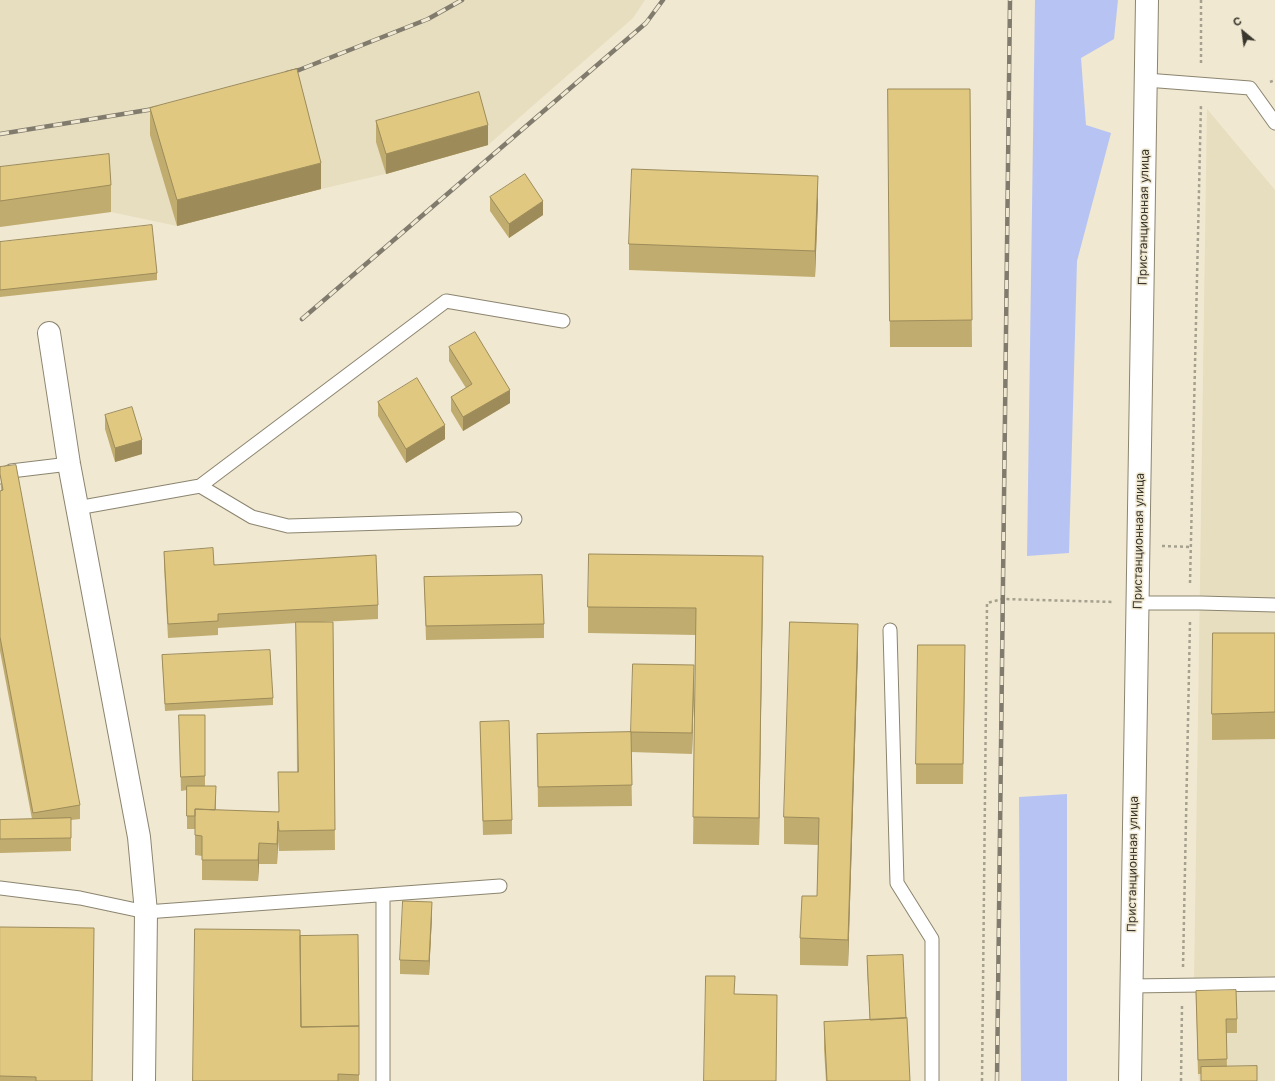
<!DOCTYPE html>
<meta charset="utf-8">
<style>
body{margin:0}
#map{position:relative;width:1275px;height:1081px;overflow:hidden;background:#f0e8d1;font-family:Inter,sans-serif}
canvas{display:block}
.north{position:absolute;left:1223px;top:12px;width:40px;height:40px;-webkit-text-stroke:3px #f0e8d1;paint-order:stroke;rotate:331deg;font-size:11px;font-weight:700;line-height:16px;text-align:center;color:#39362d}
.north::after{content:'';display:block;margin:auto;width:14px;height:18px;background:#39362d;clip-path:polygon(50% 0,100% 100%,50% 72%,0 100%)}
</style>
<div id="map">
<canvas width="1275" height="1081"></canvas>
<div class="north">С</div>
</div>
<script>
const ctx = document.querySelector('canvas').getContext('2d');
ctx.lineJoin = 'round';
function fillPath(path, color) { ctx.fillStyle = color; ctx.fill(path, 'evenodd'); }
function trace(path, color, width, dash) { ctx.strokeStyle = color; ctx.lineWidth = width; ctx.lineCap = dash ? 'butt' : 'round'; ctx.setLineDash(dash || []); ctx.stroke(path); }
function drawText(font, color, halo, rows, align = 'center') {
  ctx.font = font + ' Inter,sans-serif'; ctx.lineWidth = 3; ctx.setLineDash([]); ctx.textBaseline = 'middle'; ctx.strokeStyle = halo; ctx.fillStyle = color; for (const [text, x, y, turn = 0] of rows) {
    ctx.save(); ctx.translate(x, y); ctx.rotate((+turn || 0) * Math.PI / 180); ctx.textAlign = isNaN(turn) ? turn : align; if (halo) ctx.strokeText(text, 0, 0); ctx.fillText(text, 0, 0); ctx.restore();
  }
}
fillPath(new Path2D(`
 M0,0h645l-12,18 -145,127 -103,29 -64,15 -144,37 -66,-14 -111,15z
 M1207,109l68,81v891h-76l-1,-7 -2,-69 -2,-20z`), '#e7ddbf');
fillPath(new Path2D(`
 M1035,0h83l-4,39 -33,19 5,67 25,8 -34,128 -8,292 -42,3z
 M1067,794v287h-46l-2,-284z`), '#b7c4f3');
const lane = new Path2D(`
 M1146,80l104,8 25,35
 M0,477l11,-6 58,-7
 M200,486l52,31 36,9 227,-7
 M77,508l123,-22 246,-185 117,20
 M1138,603h62l75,2
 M890,630l7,253 35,56v142
 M0,888l80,10 66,14 354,-26
 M383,895v186
 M1130,986l145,-2`);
const street = new Path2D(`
 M49,333l20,131 70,373 7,75 -2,169
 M1130,1081l17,-1081`);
trace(lane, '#8b846f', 15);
trace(street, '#8b846f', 24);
trace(new Path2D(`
 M1201,0v65
 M1270,82l5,-2
 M1162,546l29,1
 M1190,583l11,-479
 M1183,967l7,-345
 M982,1081l5,-478 15,-4 112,3
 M1181,1081l1,-75`), '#a6a08f', 2.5, [3, 3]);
trace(lane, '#fff', 13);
trace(street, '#fff', 22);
const rail = new Path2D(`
 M287,73l12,-3 129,-51 34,-19
 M0,134l160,-26
 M302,319l344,-296 17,-23
 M997,1081l13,-1081`);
trace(rail, '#807b6d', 4.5);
trace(rail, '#f0e8d1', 3, [9]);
fillPath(new Path2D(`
 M888,89h82l2,258h-82z
 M150,108l171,81 -144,37 -27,-91z
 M376,121l112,24 -102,29 -10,-32z
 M0,167l111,18v27l-111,15z
 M490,197l53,18 -34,23 -19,-27z
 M818,202l-3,75 -186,-7v-26z
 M0,242l157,31v7l-157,17z
 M449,347l61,56 -47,28 -12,-20v-14l15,-9 -17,-27z
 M378,402l67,37 -39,24 -28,-47z
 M105,415l37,39 -27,8 -10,-33z
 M0,467l80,338v14l-9,1v31l-71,2v-33l32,-1 -32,-168v-160h1z
 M164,552l214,53v14l-57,3h12l2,228 -56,1 -1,-10 -1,23h-18l-1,17 -56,-1v-24l-7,-1v-26h-8v-39l-6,1 -2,-76h26v71l11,14v10l62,2 19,-40 -1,-149 -78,5v7l-50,3 -4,-72z
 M424,577l120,47v14l-118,2z
 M763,583l-4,262 -66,-1 3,-209 -108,-2v-26z
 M1275,633v106l-63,1v-26z
 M858,650l-10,316 -48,-1v-27l17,-42 1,-51 -34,-1v-27z
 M162,655l111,43v7l-108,6z
 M965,666l-2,118h-47v-20z
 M694,686l-2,68 -61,-2 1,54 -94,1 -1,-73 94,-2z
 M480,722l32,98v14l-29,1z
 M432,916l-3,59 -29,-1v-14z
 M0,927l93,154h-93z
 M867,956l43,125h-84l-2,-32v-27l46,-2 -3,-50z
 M1196,991l41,28v14h-11l1,34 -26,7h-3z
 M359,1026v55h-166z`), '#c1ac6f');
fillPath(new Path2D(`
 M488,125v20l-102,29v-20z
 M321,163v26l-144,37v-26z
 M818,176v26l-3,75v-26z
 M543,201v14l-34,23v-14z
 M510,390v13l-47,28v-14z
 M445,425v14l-39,24v-14z
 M142,440v14l-27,8v-14z
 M763,556v27l-4,262v-27z
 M858,624v26l-10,316v-26z
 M694,665v21l-2,68v-21z
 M278,821v20l-1,23v-20z
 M259,843v21l-1,17v-21z
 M432,902v14l-3,59v-14z`), '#9d8c5a');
const building = new Path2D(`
 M297,69l24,94 -144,37 -27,-92z
 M888,89h82l2,231 -82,1z
 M479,92l9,33 -102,29 -10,-33z
 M109,154l2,31 -111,16v-34z
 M632,169l186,7 -3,75 -186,-7z
 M525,174l18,27 -34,23 -19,-27z
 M152,225l5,48 -157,17v-48z
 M475,332l35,58 -47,27 -12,-20 21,-13 -23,-37z
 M417,378l28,47 -39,24 -28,-47z
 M132,407l10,33 -27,8 -10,-33z
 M16,465l64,340 -47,8 -33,-176v-146l3,-1 -3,-16v-7z
 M213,548l1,17 162,-10 2,50 -160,9v7l-50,3 -4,-72z
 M589,554l174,2 -4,262 -66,-1 3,-209 -108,-1z
 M542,575l2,49 -118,2 -2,-49z
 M296,622h37l2,208 -56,1 -1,-10 -1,23 -18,-1 -1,17h-56v-24l-7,-1v-26l84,3 -1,-40h20z
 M790,622l68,2 -10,316 -48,-2 2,-42h15l2,-78 -35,-1z
 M1213,633h62v79l-63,2z
 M918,645h47l-2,119h-47z
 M270,650l3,48 -108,6 -3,-49z
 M633,664l61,1 -2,68 -61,-1z
 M179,715h26v61l-24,1z
 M509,721l3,99 -29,1 -3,-99z
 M631,732l1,53 -94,2 -1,-53z
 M187,786h29l-1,24 -20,-1v7h-8z
 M71,818v20l-71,1v-19z
 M403,901l29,1 -3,59 -29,-1z
 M0,927l94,1 -2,153h-56v-4l-36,-1z
 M195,929l105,1 1,97 58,-1v49l-21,-1v7h-145z
 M358,935l1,91 -58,1 -1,-91z
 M903,955l3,63 -36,2 -3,-64z
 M706,976h29l-1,18 43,1 -1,86h-72z
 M1236,990l1,29h-11l1,40 -29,1 -2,-69z
 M907,1018l3,63h-83l-3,-59z
 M1257,1066v15h-56v-14z`);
fillPath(building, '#e0c881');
trace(building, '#9d8c5a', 1);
drawText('12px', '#39362d', '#f0e8d1', [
 ["Пристанционная улица",1144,217,-89],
 ["Пристанционная улица",1139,541,-89],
 ["Пристанционная улица",1133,864,-89]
]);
</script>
